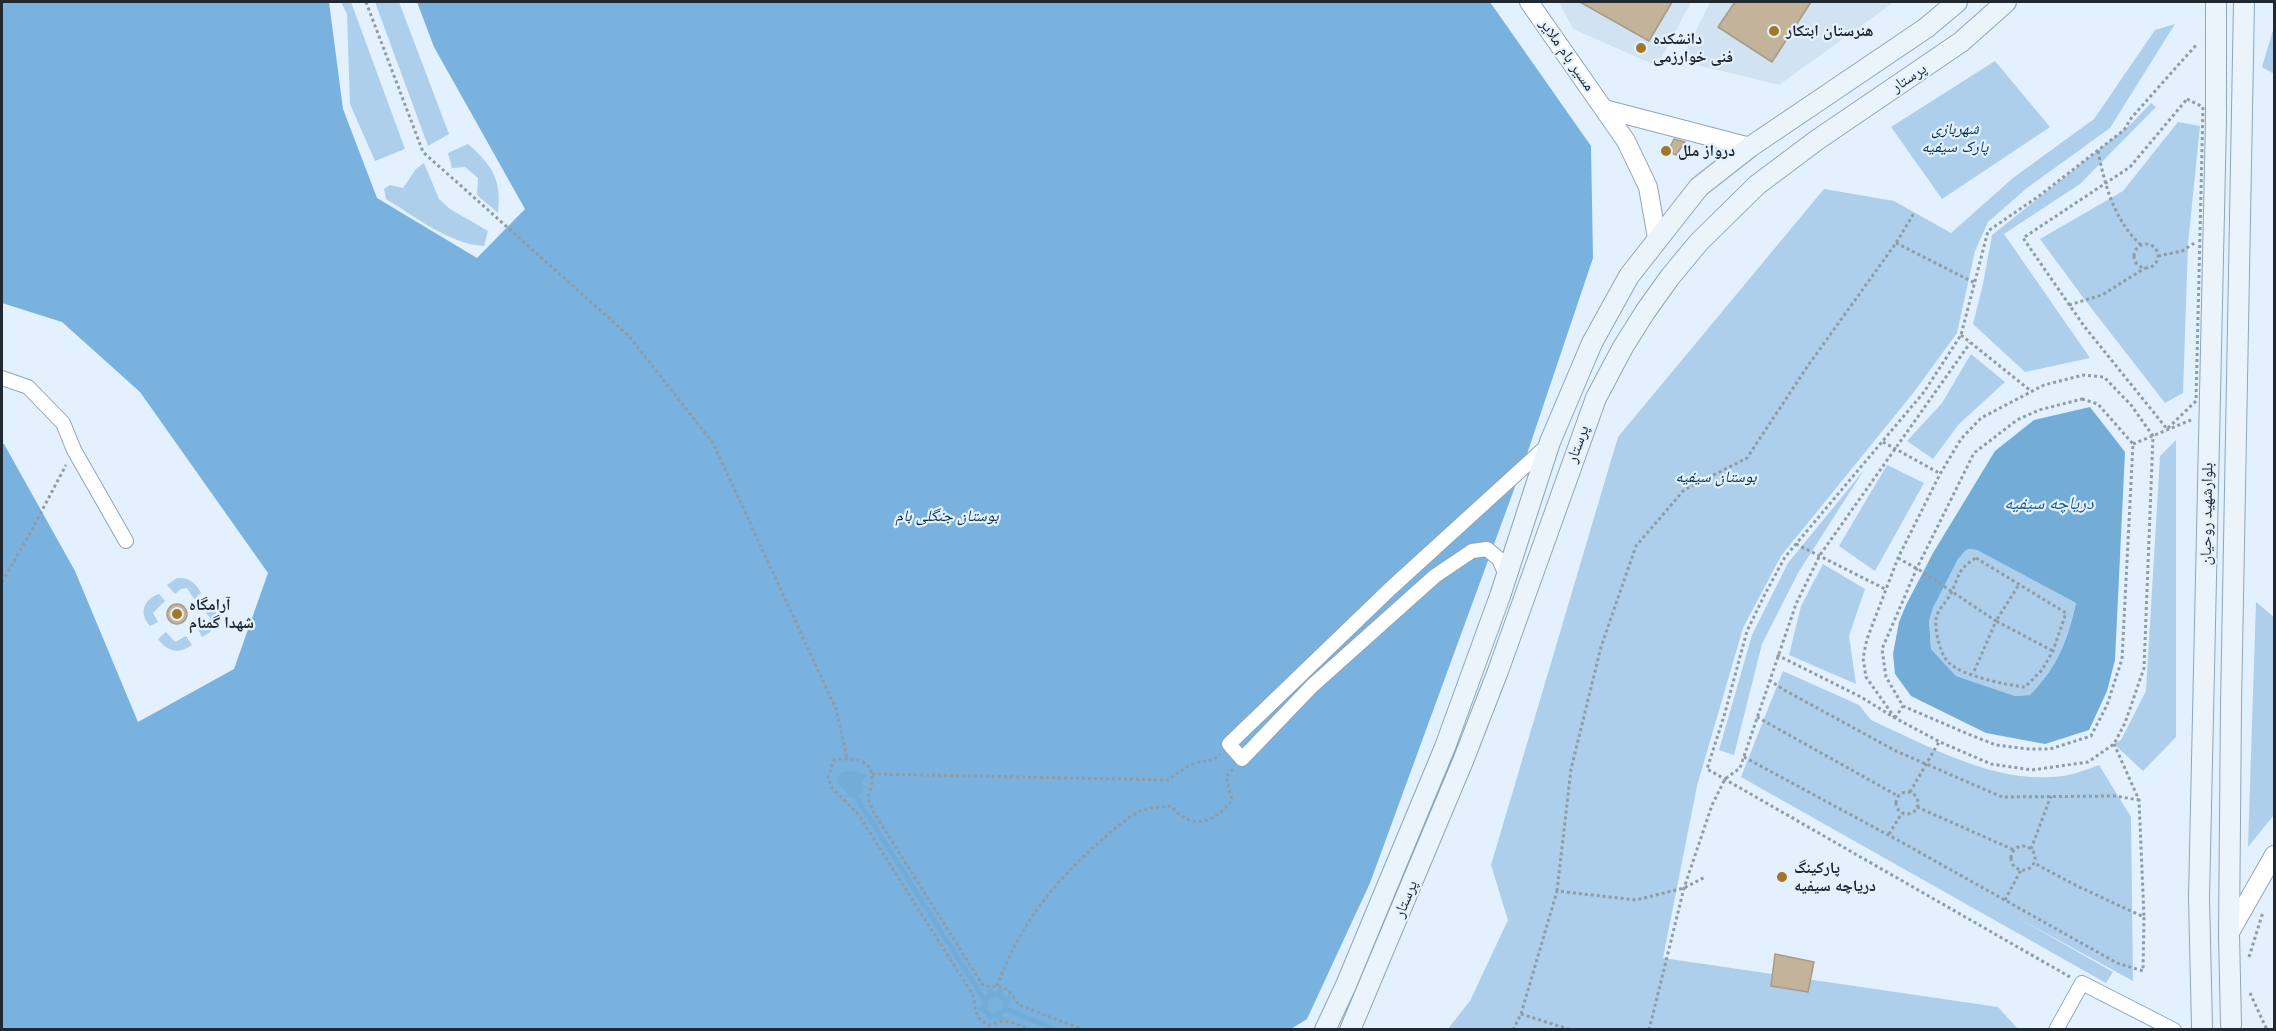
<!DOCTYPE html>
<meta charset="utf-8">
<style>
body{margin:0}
#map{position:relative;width:2276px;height:1031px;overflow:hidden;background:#e2f1fd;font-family:Lora,serif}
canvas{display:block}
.frame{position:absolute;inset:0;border:3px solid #202931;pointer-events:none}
</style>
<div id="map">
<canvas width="2276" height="1031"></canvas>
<div class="frame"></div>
</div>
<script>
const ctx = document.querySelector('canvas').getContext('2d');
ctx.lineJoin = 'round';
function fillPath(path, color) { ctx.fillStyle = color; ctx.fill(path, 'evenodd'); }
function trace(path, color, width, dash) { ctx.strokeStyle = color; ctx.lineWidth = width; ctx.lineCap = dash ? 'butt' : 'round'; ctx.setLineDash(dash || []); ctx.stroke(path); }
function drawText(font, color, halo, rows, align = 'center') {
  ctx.font = font + ' Lora,"Noto Naskh Arabic",serif'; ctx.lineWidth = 4.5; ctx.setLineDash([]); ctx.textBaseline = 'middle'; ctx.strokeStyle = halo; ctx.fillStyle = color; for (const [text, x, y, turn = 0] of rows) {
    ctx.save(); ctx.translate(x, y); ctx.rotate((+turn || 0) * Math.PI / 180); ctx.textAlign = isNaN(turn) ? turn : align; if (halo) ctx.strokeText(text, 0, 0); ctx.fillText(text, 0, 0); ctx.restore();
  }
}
fillPath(new Path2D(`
 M1559,2h132l-34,64 -84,-37z
 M1710,2h184l-115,83 -98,-24z`), '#d1e2f2');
fillPath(new Path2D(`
 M341,2h10l54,147 -30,12 -25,-57 -3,-90z
 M375,2h24l50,132 -21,12z
 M2175,24l-65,104 -83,60 -39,34 -13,29 -18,82 -43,59 -133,164 -38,72 -46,158 -34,172 335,49 20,22 -571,1 23,-29 38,-81 -17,-55 127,-428 206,-248 70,12 57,32 62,-55 81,-59 61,-89z
 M2274,27v47l-12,-7z
 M1995,61l55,66 -108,72 -51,-72z
 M2151,103l5,4 -76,77 -76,50 86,124 -65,14 -52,-48 10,-40 9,-49 138,-110z
 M2178,122l22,4 -12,118 -5,149 -18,10 -80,-103 -45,-61 83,-48z
 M468,144c25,22 34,37 30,69l-21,-18 1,-17 -13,-11 -13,1 -4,-15z
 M424,163l15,36 11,10 38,22 -4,15c-35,-2 -68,-29 -98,-47l-2,-10 6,-4 13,3 13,-19z
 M1971,354l34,28 -46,42 -26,35 -26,-18 35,-38z
 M2176,440v297l-33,34 -29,-27 7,-4 25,-49 14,-235z
 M1887,465l37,18 -49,88 -36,-25z
 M1864,470l-66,103 -36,71 -28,111 -15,-5 33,-115 36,-72z
 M1970,549l7,1 99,53c-10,41 -17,61 -46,92l-15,1 -59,-20 -25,-27 -2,-28 4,-13 25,-49 8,-9z
 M1823,564l42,25 -16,47 7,48 -67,-29 12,-49z
 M177,578c12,-1 19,5 24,15l-7,6 -7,-11 -6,1 -6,5 -8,-9z
 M159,594l6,7 -12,12 5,9 -8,4c-12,-13 -6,-27 9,-32z
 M212,602c8,14 6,28 -10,35l-5,-10 14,-8 -9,-11z
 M2256,602l18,15v198l-26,32z
 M166,632l9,10 11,-6 6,9c-14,10 -25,6 -34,-6z
 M1783,671l76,34 12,15c60,27 124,65 193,56 11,-2 24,-7 35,-11l32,52 2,164 -115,-63 95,54 -7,11 -365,-206z`), '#adcfeb');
fillPath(new Path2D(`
 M2,2h327l14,107 34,89 100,60 48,-49 -91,-162 -17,-45h1073l101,144 2,112 -66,196 -157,429 -63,136 -16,10h-1289v-585h2l71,127 63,151 96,-53 34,-96 -128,-181 -78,-70 -60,-19z`), '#79b2de');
fillPath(new Path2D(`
 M2090,407l35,45 -10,208 -8,31 -18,39 -44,14 -59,-11 -75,-37 -16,-22 -2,-20 6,-32 7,-17 27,-52 62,-102 39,-31zM1970,549l7,1 99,53c-9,39 -18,63 -46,92l-15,1 -59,-20 -25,-27 -2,-28 4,-13 25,-49 8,-9z
 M854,771l14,4 -6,5 2,11 -14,7 -5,-8 -6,-4 -3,-8 6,-6z`), '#73acd7');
trace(new Path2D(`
 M855,795l128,203
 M990,991l4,4 6,-4 1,6 7,2 -3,6 1,4 -5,3 -1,5 -5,-2 -5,2 -2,-5 -7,-3 5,-4 -3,-7 6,-1z
 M1006,1009l51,21`), '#73acd7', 5);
const building = new Path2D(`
 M1580,2h92l-23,39z
 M1735,2h76l-39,60 -54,-35z
 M1674,139l11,3 -9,13 -8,-4z
 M167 614a10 10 0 1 1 20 0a10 10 0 1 1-20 0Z
 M1775,954l39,8 -6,30 -37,-6z`);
fillPath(building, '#c4b39b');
trace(building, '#ab9b84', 1.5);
const minor = new Path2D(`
 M2,378l26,9 35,36 11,27 52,91
 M1506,575l-7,-16 -12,-10 -15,2 -37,25 -123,110 -70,73 -13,-15 161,-155 157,-143
 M2056,1030l26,-47 92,47`);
const tertiary = new Path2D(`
 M1529,2l97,139 22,46 9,51
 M1604,109l146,38
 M2229,934l45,-79`);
const secondary = new Path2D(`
 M2231,1025l-2,-91 2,-229 13,-703
 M2202,1027l-3,-129 17,-778v-118
 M1325,1030l21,-45 99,-238 55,-151 50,-154 42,-99 37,-67 70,-89 51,-40 176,-119 31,-26
 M1350,1030l113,-269 35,-90 98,-273 27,-51 22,-35 25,-35 29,-35 58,-57 60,-45 144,-98 45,-40`);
trace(minor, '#8fa6b9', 16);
trace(tertiary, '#8fa6b9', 20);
trace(secondary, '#8fa6b9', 22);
trace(new Path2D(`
 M366,2l57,150 205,183 85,108 123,266 11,48
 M2187,99l16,8 -7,294 -29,28 -83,-103 -61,-88 107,-71z
 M2098,151c7,35 16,69 43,94
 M1896,243l79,40
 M2134 256a12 12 0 1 1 24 0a12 12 0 1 1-24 0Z
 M2158,256l24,-5 14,-9
 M2069,305l33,-10 43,-27
 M1961,335l70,56
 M2082,399l16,5 35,40 -11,215 -15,46 -16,31 -41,13h-22l-32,-4 -28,-11 -65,-28 -17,-29 -4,-28 35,-81 57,-115 43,-33 22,-10z
 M1883,442l56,31
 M2133,444l58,-24
 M1796,544l89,45
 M1898,558l23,13 75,50 -23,53
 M1976,558l90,55 -13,38 -11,19 -17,17c-19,-2 -62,-11 -76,-24 -9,-9 -14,-31 -13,-44 1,-8 10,-17 14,-24 10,-19 6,-25 26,-37z
 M2,582l26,-45 38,-72
 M2018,586l-22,35 57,30
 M1777,655l84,42 34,21 45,24 51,22 41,6 56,-8 26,-18 11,-21 19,-55 9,-232 -22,-31 -27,-28 -21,-2 -39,10 -63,33 -20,21 -21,35 -42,84 -31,81 -4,19 3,19 29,41
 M1769,680l17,11 110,60 106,46 113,-1 24,4
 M1757,717l141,79
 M1895,718l8,-12
 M2114,744l25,56 5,117
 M1744,757l159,86 214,120 26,8 1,-54 -67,-31 -43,-23
 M872,774l296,6c8,-6 16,-12 25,-16 10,-3 20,-2 27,-10
 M1910,792l29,-50
 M1896 803a11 11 0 1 1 22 0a11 11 0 1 1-22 0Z
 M1917,807l97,43
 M1889,834l13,-21
 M2011 858a12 12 0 1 1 24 0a12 12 0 1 1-24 0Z
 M2031,849l20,-53
 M1557,891l14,-122 30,-122 35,-101 48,-56 63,-32 60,-91 89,-124 18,-30
 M2005,900l16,-30
 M2249,957l14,-45
 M2070,977l-363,-208 17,-53 23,-85 18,-37 20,-37 139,-165 37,-57 27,-104 51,-35 85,-66 8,-13 65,-73
 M997,986c22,-60 58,-106 106,-147 11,-10 27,-24 41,-29 8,-3 19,-3 27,-4 20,25 44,17 61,-6l-6,-23 7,-8
 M2250,993l17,37
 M1521,1014l50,16
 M1031,1030l-17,-7 -11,-2 -14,4c-15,-6 -13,-17 -16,-30l-115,-181 -27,-27 -3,-10 6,-17c14,-3 38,-2 38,18 1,7 -3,13 -4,19 0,4 4,10 5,14l109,173 3,2 17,1 7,4 10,14 65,25
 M1513,1030l8,-16 36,-123 79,9 48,-12 21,-11
 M1649,1030l35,-142 28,-83 13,-26 15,-11 56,-164 24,-49 150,-212`), '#8f9ca6', 3, [3, 3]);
trace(minor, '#fff', 14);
trace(tertiary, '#fff', 18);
trace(secondary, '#ebf4fb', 20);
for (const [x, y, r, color] of [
 [1774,31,6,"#a37728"],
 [1641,48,6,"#a37728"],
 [1666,151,6,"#a37728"],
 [177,614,6,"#a37728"],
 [1782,877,6,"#a37728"]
]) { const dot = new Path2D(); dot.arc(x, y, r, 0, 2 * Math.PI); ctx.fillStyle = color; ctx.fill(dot); trace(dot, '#e2f1fd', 2); }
drawText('bold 16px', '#202931', '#e2f1fd', [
 ["هنرستان ابتکار",1786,31],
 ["دانشکده",1653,39],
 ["فنی خوارزمی",1653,57],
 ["درواز ملل",1678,151],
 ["آرامگاه",189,605],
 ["شهدا گمنام",189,623],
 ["پارکینگ",1794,868],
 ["دریاچه سیفیه",1794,886]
], 'left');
drawText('16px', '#202931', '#e2f1fd', [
 ["مسیر بام ملایر",1567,55,55],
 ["پرستار",1909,78,-34],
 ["پرستار",1578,444,-70],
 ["بلوارشهید روحیان",2207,514,-89],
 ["پرستار",1406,899,-68]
]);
drawText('italic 16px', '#002d49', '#e2f1fd', [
 ["شهربازی",1955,129],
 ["پارک سیفیه",1955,147],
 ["بوستان سیفیه",1716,477],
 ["بوستان جنگلی بام",947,516]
]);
drawText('italic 18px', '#185983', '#e2f1fd', [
 ["دریاچه سیفیه",2049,504]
]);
</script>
